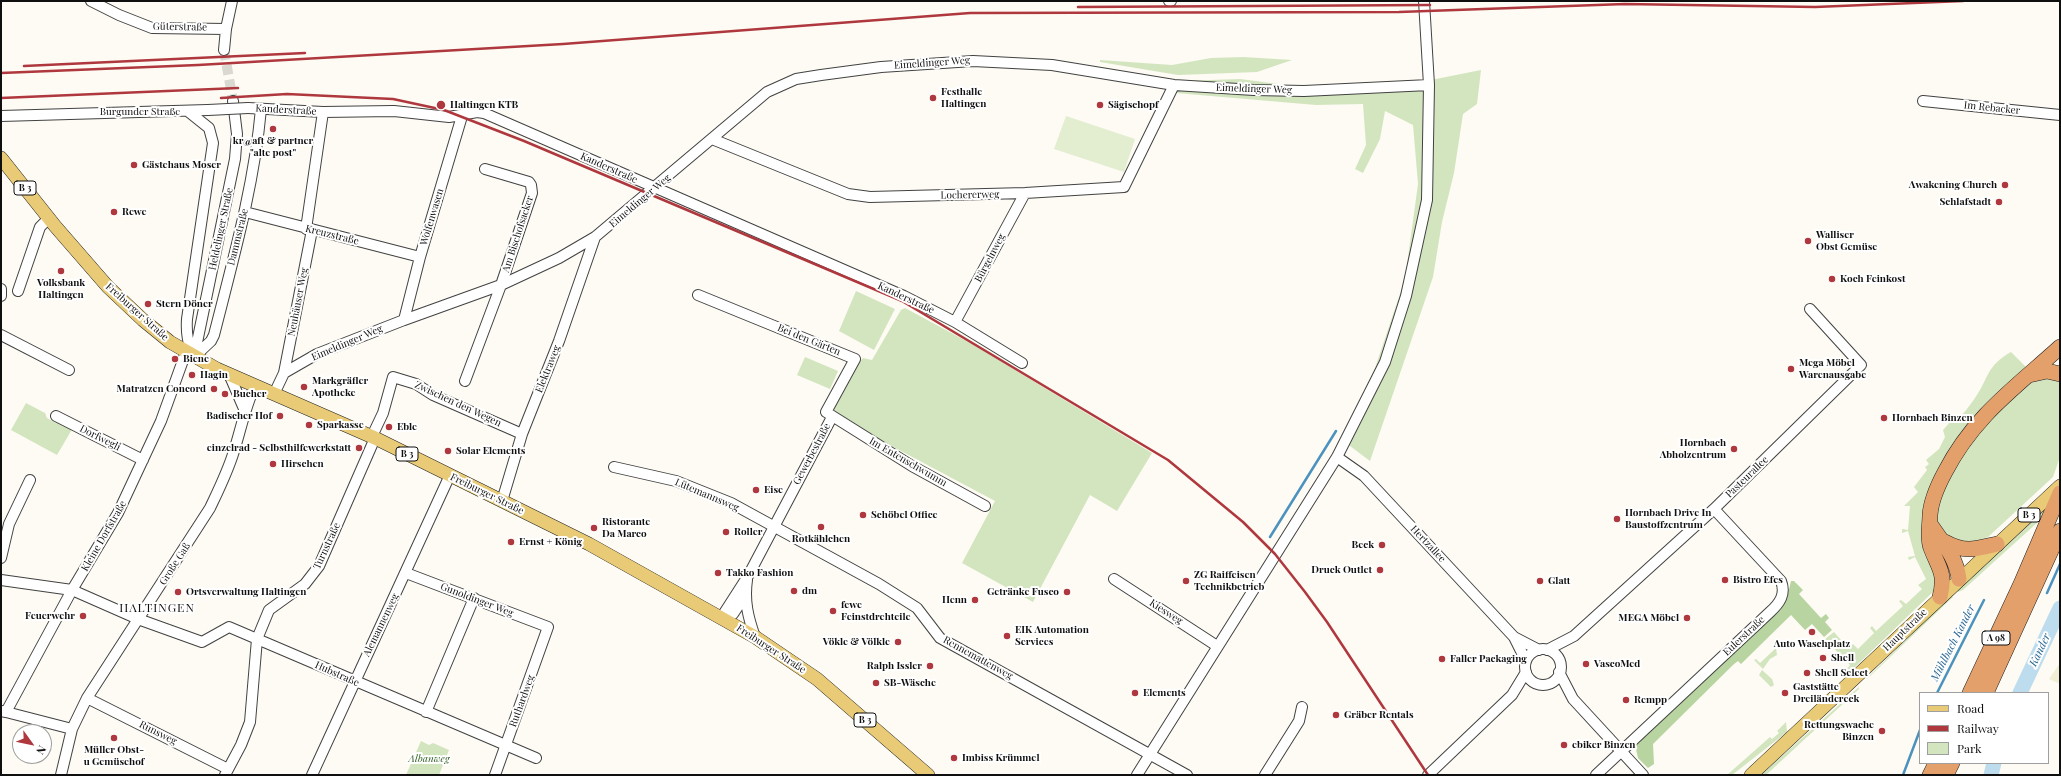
<!DOCTYPE html>
<meta charset="utf-8">
<style>
body{margin:0}
#map{position:relative;width:2061px;height:776px;overflow:hidden;background:#fdfbf3;font-family:"Playfair Display",serif}
canvas{display:block}
.frame{position:absolute;inset:0;border:2px solid #0f0f0f;pointer-events:none}
.legend{position:absolute;left:1919px;top:692px;width:130px;height:72px;box-sizing:border-box;background:#fff;border:1px solid #9f9f9f;margin:0;padding:5px 7px;list-style:none;font-size:12px;color:#0f0f0f}
.legend li{display:flex;align-items:center;gap:8px;height:20px}
.legend b{width:20px;border:1px solid #9f9f9f}
.north{position:absolute;left:12px;top:724px;width:40px;height:40px;box-sizing:border-box;background:#fff;border:1px solid #9f9f9f;border-radius:50%;rotate:123deg;font-size:11px;font-weight:700;line-height:16px;text-align:center;color:#0f0f0f}
.north::after{content:'';display:block;margin:auto;width:14px;height:18px;background:#af373e;clip-path:polygon(50% 0,100% 100%,50% 72%,0 100%)}
</style>
<div id="map">
<canvas width="2061" height="776"></canvas>
<div class="frame"></div>
<ul class="legend">
<li><b style="height:5px;background:#e9cb77"></b>Road</li>
<li><b style="height:5px;background:#af373e"></b>Railway</li>
<li><b style="height:11px;background:#d3e5bf"></b>Park</li>
</ul>
<div class="north">N</div>
</div>
<script>
const ctx = document.querySelector('canvas').getContext('2d');
ctx.lineJoin = 'round';
function fillPath(path, color) { ctx.fillStyle = color; ctx.fill(path, 'evenodd'); }
function trace(path, color, width, dash) { ctx.strokeStyle = color; ctx.lineWidth = width; ctx.lineCap = dash ? 'butt' : 'round'; ctx.setLineDash(dash || []); ctx.stroke(path); }
function drawText(font, color, halo, rows, align = 'center') {
  ctx.font = font + ' "Playfair Display",serif'; ctx.lineWidth = 4; ctx.setLineDash([]); ctx.textBaseline = 'middle'; ctx.strokeStyle = halo; ctx.fillStyle = color; for (const [text, x, y, turn = 0] of rows) {
    ctx.save(); ctx.translate(x, y); ctx.rotate((+turn || 0) * Math.PI / 180); ctx.textAlign = isNaN(turn) ? turn : align; if (halo) ctx.strokeText(text, 0, 0); ctx.fillText(text, 0, 0); ctx.restore();
  }
}
fillPath(new Path2D(`
 M2060,663v21l-11,-5z`), '#f1eed5');
fillPath(new Path2D(`
 M1243,57l49,3 -35,12 -79,3 -78,-13v-2l72,5 39,-7z
 M1481,70l-4,34 -14,10 -9,59 -12,49 -9,55 -63,184 -28,-21 33,-72 30,-89 13,-95 -5,-59 -28,-14 -5,28 -17,34 -8,-4 11,-24 -3,-41 -47,1 -140,-12 4,-12 60,-2 77,10 59,2z
 M856,291l39,18 -21,41 -35,-19z
 M905,308l67,36 180,109 -35,58 -27,-16 -57,107 -71,-39 33,-62 -141,-75 -22,-15 28,-50 3,-3 9,2 29,-50z
 M2011,352l16,16 -95,117 5,82 -1,22 -82,79 -8,2 4,-5 -25,-26 9,-7 14,16 5,-4 5,5 16,-16 -4,-5 2,-2 4,5 27,-25 -4,-5 2,-1 5,4 16,-15 -4,-4 8,-6 -11,-22 -6,3 -1,-3 7,-1 -7,-25 -6,2v-4l6,1 2,-24h-6l14,-14 -4,-5 13,-17 -2,-3 4,-3 -3,-4 13,-11 6,-12 -2,-7 9,-10 3,3c7,-8 14,-16 20,-25 14,-20 11,-32 36,-46z
 M805,357l33,14 -8,18 -33,-14z
 M2032,378h28v79l-7,20 -65,60 -21,7 -22,-8 -8,-14 -2,-15 34,-67z
 M26,403l19,10 2,5 9,5 8,-2 10,5 -17,29 -46,-25z
 M2060,494v8l-97,88 -5,2v-4z
 M1951,596l2,1 -86,82v-1z
 M1776,648l1,7 -7,4 -7,10 -9,-9 2,-1 4,4z
 M1762,670l10,9 2,6 -3,2 -12,-12z
 M1859,687v2l-93,86h-5z
 M1786,722l1,10 -55,43h-5l43,-38 2,2 7,-6 -2,-2z
 M421,741l8,4 4,-2 16,7 -10,25h-33z`), '#d3e5bf');
fillPath(new Path2D(`
 M1791,581h3l9,9 -4,4 22,24 5,-4 3,4 -4,4 7,8 -8,7 -12,-13 -7,6 -14,-15 -50,49 -3,-3 -4,3 -81,80 1,20 -6,4 -10,-10 -3,-13 143,-135 9,-12z`), '#b8d4a0');
fillPath(new Path2D(`
 M1066,116l69,23 -11,33 -70,-23z`), '#e3edd0');
trace(new Path2D(`
 M1270,537l66,-106
 M2047,593l13,-29
 M1937,693l47,-93
 M1903,775l17,-45`), '#4c92be', 2.5);
trace(new Path2D(`
 M2020,693l40,-85
 M1991,775l3,-12`), '#bdddef', 15);
trace(new Path2D(`
 M224,50l9,51`), '#d9d8d1', 10, [10, 5]);
const minor = new Path2D(`
 M91,1l28,14 33,13 74,1
 M1169,1h2
 M224,50l2,-21 6,-28
 M1923,101l137,14
 M248,108l75,4 71,-1 55,6 28,-5 7,1 420,183 51,26 67,41
 M189,112l20,16 4,15 -26,176c-1,15 1,25 7,38
 M1,116l207,-6
 M712,139l136,55 22,3 155,-4 99,-6 50,-102
 M245,212l175,45
 M306,229l17,-117
 M1,289v7
 M18,291l22,-64 9,-9
 M698,295l157,64 -29,53 86,54 73,40
 M404,320l16,-63 42,-141
 M955,322l70,-129
 M1,335l68,35
 M194,357l17,-16 3,-6c19,-75 40,-149 47,-226
 M194,357l41,-198 2,-25 -4,-33
 M284,373l28,-143
 M229,374l16,37
 M465,381l36,-96 31,-92 -1,-8 -2,-3 -44,-13
 M274,394l10,-21 33,-19 87,-34 97,-35 58,-27 36,-21 172,-145 29,-13 25,-4 60,-8 92,-6 79,4 122,20 80,5 50,1 125,-6
 M56,416l87,44
 M1337,457l27,19 150,161 25,13
 M614,467l62,14 55,22 148,81 38,24 23,30 247,137
 M502,501l20,-67 37,-93 36,-104
 M1,558l8,-34 21,-44
 M406,573l142,54 -53,148
 M1114,579l103,67
 M1,580l71,10 66,29 64,23 27,-15 307,131
 M747,580c-3,21 1,37 8,57
 M721,618l27,-42 84,-159
 M721,618l12,-4 12,-18
 M1514,637l12,24
 M1525 667a18 18 0 1 1 36 0a18 18 0 1 1-36 0Z
 M1547,650l27,-14 140,-127 147,-144 -51,-56
 M1559,672l14,27 70,76
 M87,698l141,71
 M1,711l5,1 66,-122 46,-77 43,-92 25,-69
 M6,712l66,17
 M426,712l48,-114
 M61,775l11,-46 15,-31 123,-190c9,-19 18,-37 24,-57 7,-22 11,-44 21,-65
 M225,775l16,-30 9,-23 7,-83 12,-29 36,-26 14,-18 56,-128 -1,-6 9,-19 10,-36 23,7 17,11 89,39
 M312,775l138,-300
 M1137,775l200,-318 48,-95 21,-66 21,-96 2,-115 -5,-84
 M1265,775l34,-54 3,-14
 M1428,775l84,-80 14,-23
 M1596,775l174,-163c10,-9 16,-18 11,-31l-67,-72`);
const major = new Path2D(`
 M1,158l54,68 53,61 35,33 27,22 47,27 158,69 214,106 166,93 62,42 111,96
 M1751,775l309,-289`);
const highway = new Path2D(`
 M2029,375l18,-4 13,3
 M1930,524c12,18 26,32 29,55
 M1945,542c20,11 31,7 52,2
 M1940,597c6,-24 -1,-28 -9,-49 -4,-10 -1,-22 -1,-33 1,-15 8,-30 15,-43 29,-56 70,-84 115,-125
 M1970,693l51,-109 39,-91
 M1986,693l74,-162
 M1930,775l6,-12
 M1946,775l6,-12`);
trace(minor, '#424242', 12);
trace(major, '#202020', 14);
trace(highway, '#202020', 16);
trace(minor, '#fff', 10);
trace(major, '#e9cb77', 13);
trace(highway, '#e3a06b', 15);
trace(new Path2D(`
 M1078,7l352,-2
 M24,66l281,-13
 M1,73l197,-8 365,-21 407,-31 429,-1 226,-8 190,3 148,-6
 M1,98l237,-10
 M221,98l66,-4 106,5 51,11 80,31 378,160 266,159 75,62 32,32 30,38 22,30 101,153`), '#af373e', 2.5);
const minorBridge = new Path2D(`
 M208,110l40,-2`);
trace(minorBridge, '#424242', 12, []);
trace(minorBridge, '#fff', 10);
for (const [x, y, r, color] of [
 [933,98,4,"#af373e"],
 [441,105,5,"#af373e"],
 [1100,105,4,"#af373e"],
 [273,129,4,"#af373e"],
 [134,165,4,"#af373e"],
 [2005,185,4,"#af373e"],
 [1999,202,4,"#af373e"],
 [114,212,4,"#af373e"],
 [1808,241,4,"#af373e"],
 [61,271,4,"#af373e"],
 [1832,279,4,"#af373e"],
 [148,304,4,"#af373e"],
 [175,359,4,"#af373e"],
 [1791,369,4,"#af373e"],
 [192,375,4,"#af373e"],
 [304,387,4,"#af373e"],
 [214,389,4,"#af373e"],
 [225,394,4,"#af373e"],
 [280,416,4,"#af373e"],
 [1884,418,4,"#af373e"],
 [309,425,4,"#af373e"],
 [389,427,4,"#af373e"],
 [359,448,4,"#af373e"],
 [1734,449,4,"#af373e"],
 [448,451,4,"#af373e"],
 [273,464,4,"#af373e"],
 [756,490,4,"#af373e"],
 [863,515,4,"#af373e"],
 [1617,519,4,"#af373e"],
 [821,527,4,"#af373e"],
 [594,528,4,"#af373e"],
 [726,532,4,"#af373e"],
 [511,542,4,"#af373e"],
 [1382,545,4,"#af373e"],
 [1380,570,4,"#af373e"],
 [718,573,4,"#af373e"],
 [1725,580,4,"#af373e"],
 [1186,581,4,"#af373e"],
 [1540,581,4,"#af373e"],
 [794,591,4,"#af373e"],
 [178,592,4,"#af373e"],
 [1067,592,4,"#af373e"],
 [975,600,4,"#af373e"],
 [833,611,4,"#af373e"],
 [83,616,4,"#af373e"],
 [1687,618,4,"#af373e"],
 [1812,632,4,"#af373e"],
 [1007,636,4,"#af373e"],
 [898,642,4,"#af373e"],
 [1823,658,4,"#af373e"],
 [1442,659,4,"#af373e"],
 [1586,664,4,"#af373e"],
 [930,666,4,"#af373e"],
 [1807,673,4,"#af373e"],
 [876,683,4,"#af373e"],
 [1135,693,4,"#af373e"],
 [1785,693,4,"#af373e"],
 [1626,700,4,"#af373e"],
 [1336,715,4,"#af373e"],
 [1882,731,4,"#af373e"],
 [114,738,4,"#af373e"],
 [1564,745,4,"#af373e"],
 [954,758,4,"#af373e"]
]) { const dot = new Path2D(); dot.arc(x, y, r, 0, 2 * Math.PI); ctx.fillStyle = color; ctx.fill(dot); trace(dot, '#fff', 1.5); }
for (const [x, y, w] of [
 [25,188,22],
 [407,454,22],
 [2029,515,22],
 [1996,638,28],
 [865,720,22]
]) { const box = new Path2D(); box.roundRect(x - w / 2, y - 7, w, 14, 3); ctx.fillStyle = '#fff'; ctx.fill(box); trace(box, '#0f0f0f', 1); }
drawText('bold 9px', '#0f0f0f', null, [
 ["B 3",25,188],
 ["B 3",407,454],
 ["B 3",2029,515],
 ["A 98",1996,638],
 ["B 3",865,720]
]);
drawText('10px', '#0f0f0f', '#fff', [
 ["Güterstraße",180,27,1],
 ["Eimeldinger Weg",932,63,-4],
 ["Eimeldinger Weg",1254,89,2],
 ["Im Rebacker",1992,108,6],
 ["Kanderstraße",286,110,3],
 ["Burgunder Straße",140,112],
 ["Kanderstraße",609,168,24],
 ["Lochererweg",970,195,-1],
 ["Eimeldinger Weg",640,201,-40],
 ["Wolfenwasen",432,217,-73],
 ["Heldelinger Straße",221,229,-78],
 ["Am Bischofsacker",518,234,-72],
 ["Kreuzstraße",332,235,14],
 ["Dammstraße",238,237,-76],
 ["Bürgelnweg",990,258,-62],
 ["Kanderstraße",906,298,25],
 ["Neuhäuser Weg",298,302,-79],
 ["Freiburger Straße",137,312,42],
 ["Bei den Gärten",809,340,22],
 ["Eimeldinger Weg",347,343,-23],
 ["Elektraweg",548,369,-68],
 ["Zwischen den Wegen",458,404,25],
 ["Dorfwegli",100,438,27],
 ["Gewerbestraße",812,454,-62],
 ["Im Entenschwumm",908,462,30],
 ["Pasteurallee",1747,477,-44],
 ["Freiburger Straße",487,494,26],
 ["Lütemannsweg",707,495,23],
 ["Kleine Dorfstraße",104,536,-60],
 ["Hertzallee",1428,544,47],
 ["Turnstraße",327,546,-65],
 ["Große Gaß",175,564,-57],
 ["Gunoldinger Weg",477,600,21],
 ["Kiesweg",1166,612,33],
 ["Alemannenweg",381,625,-64],
 ["Hauptstraße",1905,630,-44],
 ["Eulerstraße",1744,636,-43],
 ["Freiburger Straße",771,649,33],
 ["Rennemattenweg",978,658,29],
 ["Hubstraße",337,674,24],
 ["Ruthardweg",522,701,-70],
 ["Runsweg",158,733,27]
]);
drawText('bold 10px', '#0f0f0f', '#fff', [
 ["Festhalle",941,92],
 ["Haltingen",941,104],
 ["Haltingen KTB",450,105],
 ["Sägischopf",1108,105],
 ["kr@aft & partner",273,141,"center"],
 ["\"alte post\"",273,153,"center"],
 ["Gästehaus Moser",142,165],
 ["Awakening Church",1997,185,"right"],
 ["Schlafstadt",1991,202,"right"],
 ["Rewe",122,212],
 ["Walliser",1816,235],
 ["Obst Gemüse",1816,247],
 ["Koch Feinkost",1840,279],
 ["Volksbank",61,283,"center"],
 ["Haltingen",61,295,"center"],
 ["Stern Döner",156,304],
 ["Biene",183,359],
 ["Mega Möbel",1799,363],
 ["Warenausgabe",1799,375],
 ["Hagin",200,375],
 ["Markgräfler",312,381],
 ["Apotheke",312,393],
 ["Matratzen Concord",206,389,"right"],
 ["Bucher",233,394],
 ["Badischer Hof",272,416,"right"],
 ["Hornbach Binzen",1892,418],
 ["Sparkasse",317,425],
 ["Eble",397,427],
 ["Hornbach",1726,443,"right"],
 ["Abholzentrum",1726,455,"right"],
 ["einzelrad - Selbsthilfewerkstatt",351,448,"right"],
 ["Solar Elements",456,451],
 ["Hirschen",281,464],
 ["Eise",764,490],
 ["Hornbach Drive In",1625,513],
 ["Baustoffzentrum",1625,525],
 ["Schöbel Office",871,515],
 ["Ristorante",602,522],
 ["Da Marco",602,534],
 ["Roller",734,532],
 ["Rotkählchen",821,539,"center"],
 ["Ernst + König",519,542],
 ["Beck",1374,545,"right"],
 ["Druck Outlet",1372,570,"right"],
 ["Takko Fashion",726,573],
 ["ZG Raiffeisen",1194,575],
 ["Technikbetrieb",1194,587],
 ["Bistro Efes",1733,580],
 ["Glatt",1548,581],
 ["dm",802,591],
 ["Ortsverwaltung Haltingen",186,592],
 ["Getränke Fusco",1059,592,"right"],
 ["Henn",967,600,"right"],
 ["fewe",841,605],
 ["Feinstdrehteile",841,617],
 ["Feuerwehr",75,616,"right"],
 ["MEGA Möbel",1679,618,"right"],
 ["EIK Automation",1015,630],
 ["Services",1015,642],
 ["Vökle & Völkle",890,642,"right"],
 ["Auto Waschplatz",1812,644,"center"],
 ["Shell",1831,658],
 ["Faller Packaging",1450,659],
 ["VascoMed",1594,664],
 ["Ralph Issler",922,666,"right"],
 ["Shell Select",1815,673],
 ["SB-Wäsche",884,683],
 ["Gaststätte",1793,687],
 ["Dreiländereck",1793,699],
 ["Elements",1143,693],
 ["Rempp",1634,700],
 ["Gräber Rentals",1344,715],
 ["Rettungswache",1874,725,"right"],
 ["Binzen",1874,737,"right"],
 ["ebiker Binzen",1572,745],
 ["Müller Obst-",114,750,"center"],
 ["u Gemüsehof",114,762,"center"],
 ["Imbiss Krümmel",962,758]
], 'left');
drawText('italic 10px', '#336026', '#fff', [
 ["Albanweg",429,759]
]);
drawText('italic 11px', '#266593', '#fff', [
 ["Mühlbach Kander",1953,643,-63],
 ["Kander",2040,650,-65]
]);
ctx.letterSpacing = '1px';
drawText('12px', '#0f0f0f', '#fff', [
 ["HALTINGEN",157,608]
]);
ctx.letterSpacing = '0px';
</script>
